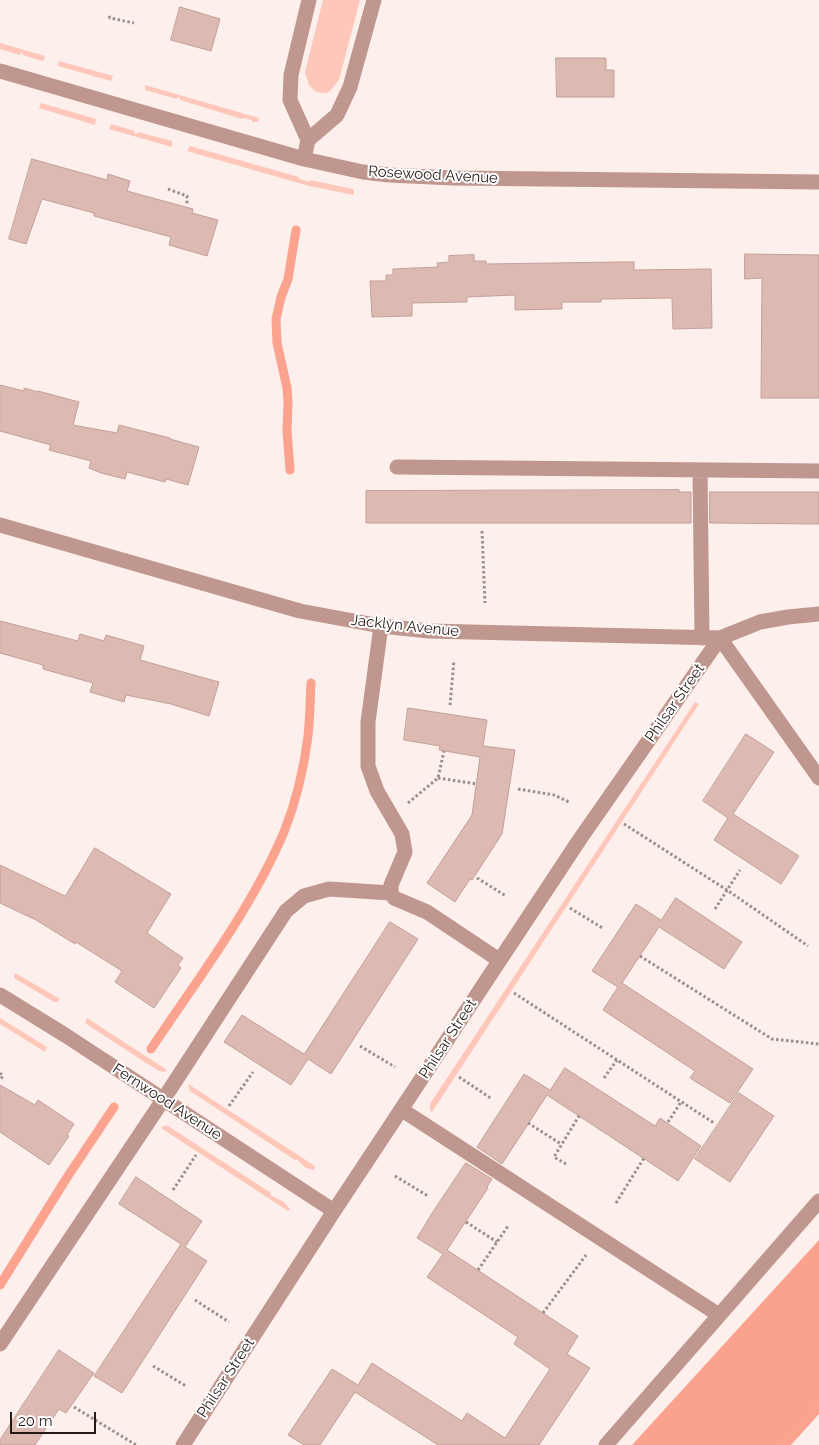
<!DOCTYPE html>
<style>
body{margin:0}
#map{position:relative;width:819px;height:1445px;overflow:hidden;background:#fdefeb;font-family:Raleway,sans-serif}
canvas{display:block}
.scale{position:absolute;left:10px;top:1412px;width:86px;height:22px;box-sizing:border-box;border:2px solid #251916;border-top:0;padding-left:6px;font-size:15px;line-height:18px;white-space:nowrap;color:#251916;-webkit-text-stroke:4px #fff;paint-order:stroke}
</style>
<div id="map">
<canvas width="819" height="1445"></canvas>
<div class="scale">20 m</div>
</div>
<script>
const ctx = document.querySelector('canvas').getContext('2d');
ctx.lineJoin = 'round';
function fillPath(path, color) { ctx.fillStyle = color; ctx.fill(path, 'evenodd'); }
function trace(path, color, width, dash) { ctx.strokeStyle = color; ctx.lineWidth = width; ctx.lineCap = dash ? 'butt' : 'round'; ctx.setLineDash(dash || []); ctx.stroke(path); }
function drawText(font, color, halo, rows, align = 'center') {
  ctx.font = font + ' Raleway,sans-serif'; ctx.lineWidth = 4; ctx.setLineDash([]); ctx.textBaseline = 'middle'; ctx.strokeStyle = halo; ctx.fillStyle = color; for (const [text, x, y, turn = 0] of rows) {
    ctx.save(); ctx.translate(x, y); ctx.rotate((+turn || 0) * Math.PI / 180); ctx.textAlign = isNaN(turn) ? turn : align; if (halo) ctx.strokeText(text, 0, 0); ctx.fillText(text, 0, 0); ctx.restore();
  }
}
fillPath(new Path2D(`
 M323,0h37l-21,80 -9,11 -4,2 -10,-1 -7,-7 -4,-13z
 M0,43l45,13 -1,4 -2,1 -19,-6v-2l-2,-1 -1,3 -20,-6z
 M59,61l54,15 -2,5 -53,-15z
 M145,85l114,33 -1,4h-6v-2l-9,-2 -1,1 -62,-19v-2l-2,-1 -1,2 -32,-9z
 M41,103l55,16 -1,6 -56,-17z
 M111,124l24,7 -1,2 3,1 1,-2 34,9v6l-63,-18z
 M190,146l109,31v2l11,3v-2l43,9 1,2v4l-45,-9 -122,-35z
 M695,702l4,2 -267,408 -2,-2v-6z
 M15,973l45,26 -3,3h-3l-40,-24z
 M0,1018l47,29 -2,5 -45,-28z
 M87,1018l80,52 -2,2 -6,-1c-27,-17 -48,-31 -74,-48z
 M188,1084l127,82 -1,4 -8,-2 -10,-9 -1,1 -105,-69z
 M163,1126h5l103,67 -1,2 14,7 6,7 -2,2 -127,-83z`), '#fec7ba');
fillPath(new Path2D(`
 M819,1240v174l-28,31h-159z`), '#faa28d');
trace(new Path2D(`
 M290,470l-3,-39 1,-29 -1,-14 -10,-45 -1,-24 5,-22 7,-18 8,-49
 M151,1049c46,-69 101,-141 133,-217 12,-30 20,-64 24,-96 2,-17 2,-35 3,-53
 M0,1285l66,-106 48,-72
 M782,1445l37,-43`), '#fba38e', 9);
const building = new Path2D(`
 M180,7l40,12 -9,32 -40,-11z
 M556,58h50v12h8v27h-57z
 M32,159l75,21 1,-6 22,7 -3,10 66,18 -1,4 26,7 -11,36 -38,-11 2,-8 -77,-21v-3l-52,-14 -16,45 -17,-5z
 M745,254l74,1v143h-58l1,-120 -17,1z
 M474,255v6h12v3l132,-2h16v8l77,-1 1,59 -39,1 -1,-31 -71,1v3h-39v7l-47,1v-15l-48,2v5l-55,1v13l-40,1 -2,-36h16v-6h7v-6l45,-2 -1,-4 12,-1v-6z
 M0,385l24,6v-3l14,4v-1l41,11 -6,23 44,8 2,-8 51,13v1l29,8 -11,38 -22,-6 -1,3 -38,-10 -2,7 -24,-6 -12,-5 2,-7 -42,-11 2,-5 -51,-14z
 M679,490v2h12v31h-325v-32z
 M710,492h109v32l-109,-1z
 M0,621l78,20 2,-7 24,7 2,-6 38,11 -4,14 79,22 -10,34 -38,-12 -45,-9 -2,7 -34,-10 3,-9 -50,-14v-4l-43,-12z
 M408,708l79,12 -4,26 32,4 -13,84 -30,46 -2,-1 -15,23 -28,-19 45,-68 8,-58 -41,-7 1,-4 -36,-6z
 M746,734l28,18 -41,62 66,42 -18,28 -67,-44 14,-22 -25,-17z
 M95,848l76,46 -24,39 36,25 -5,7 3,3 -27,40 -39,-26 7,-11 -46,-29 -1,2 -39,-24 -36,-17v-38l65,31z
 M676,898l66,44 -18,27 -65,-42 -37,56 131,86 -23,34 -40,-25 5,-7 -92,-61 15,-23 -26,-16 44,-67 25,16z
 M390,922l28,17 -87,135 -23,-15 -17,26 -67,-43 18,-27 62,39z
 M565,1068l90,58 5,-8 41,28 -23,35 -131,-86 -45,69 -25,-17 47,-73 26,16z
 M0,1085l35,20 3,-5 36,24 -7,11 2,1 -20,29 -49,-33z
 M739,1093l35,23 -44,66 -35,-23z
 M466,1163l26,16 -5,8 1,1 -41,62 131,86 -11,18 23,14 -51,77h-101l-83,-53 -35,53h-16l-16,-10 44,-66 26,16 14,-22 90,58 5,-8 38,25 45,-69 -36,-25 4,-7 -91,-60 16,-23 -26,-16 17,-28z
 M136,1177l66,44 -17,26 22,14 -85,132 -28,-17 87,-132 -62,-40z
 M59,1350l35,23 -28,40 -7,-4 -24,36h-35v-5z`);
fillPath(building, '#dcbab2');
trace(building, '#c1a098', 1);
trace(new Path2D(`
 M109,16l1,2 24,5
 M168,189l19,7v8
 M482,531l3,72
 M450,705l4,-45
 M438,778l39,6
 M518,789l36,6 15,7
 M408,803l30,-25 6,-27
 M624,824l103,66 81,56
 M477,878l29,18
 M570,908l34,21
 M715,909l25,-39
 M640,956l132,83 47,5
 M514,993l200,130
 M360,1046l35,21
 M0,1073l3,3 -3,4
 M459,1077l33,22
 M604,1078l13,-18
 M229,1106l24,-34
 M668,1122l13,-20
 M528,1123l33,21
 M566,1164l-12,-7 25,-41
 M395,1176l33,20
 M173,1190l23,-35
 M616,1203l28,-45
 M466,1222l31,20
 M478,1270l30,-44
 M195,1300l34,22
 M543,1313l43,-58
 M153,1366l33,20
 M74,1407l62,38`), '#9c8f8b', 3, [2.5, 2.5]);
trace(new Path2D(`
 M397,467l422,4
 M700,470l2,168
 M381,626l-13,96v44l9,25 25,43 3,18 -14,33v8l3,5 33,14 72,48
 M402,1110l317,205
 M0,1344l163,-244 123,-189 18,-15 25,-7 62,4`), '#bf978e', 15);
trace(new Path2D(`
 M0,71l304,88 59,13 26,3 64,3 366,4
 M308,140l-18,-40 1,-25 18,-75
 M304,159l4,-19 29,-25 13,-28 24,-87
 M0,525l300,86 81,15 48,5 291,7 40,-16 28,-5 31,-3
 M0,995l65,40 269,176
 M183,1445l151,-234 246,-372 140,-201 99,140
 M606,1445l213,-244`), '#bf978e', 15);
drawText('15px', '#251916', '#fff', [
 ["Rosewood Avenue",433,175,3],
 ["Jacklyn Avenue",405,626,6],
 ["Philsar Street",675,703,-55],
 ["Philsar Street",448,1039,-57],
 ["Fernwood Avenue",167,1102,33],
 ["Philsar Street",226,1378,-57]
]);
</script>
